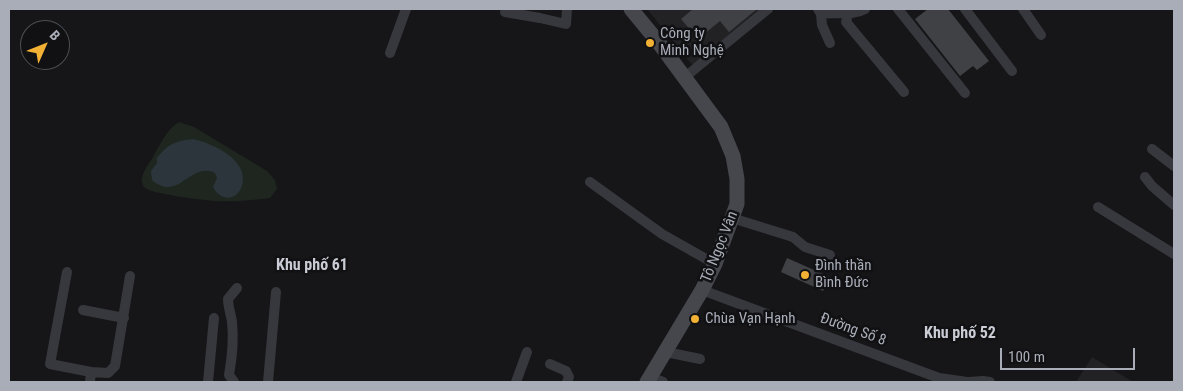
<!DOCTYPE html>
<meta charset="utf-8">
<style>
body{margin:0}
#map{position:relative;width:1183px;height:391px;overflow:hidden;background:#161618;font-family:"Roboto Condensed",sans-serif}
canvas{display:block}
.frame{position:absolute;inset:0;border:10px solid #a8adb8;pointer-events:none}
.north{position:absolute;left:20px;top:20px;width:50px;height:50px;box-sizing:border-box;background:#111113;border:1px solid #4d4f55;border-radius:50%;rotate:46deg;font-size:14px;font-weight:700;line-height:20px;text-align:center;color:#a8adb8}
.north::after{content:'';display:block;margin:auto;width:18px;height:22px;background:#f2b134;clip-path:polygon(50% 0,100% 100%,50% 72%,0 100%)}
.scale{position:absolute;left:1000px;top:348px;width:135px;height:22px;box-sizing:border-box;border:2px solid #a8adb8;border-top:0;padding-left:6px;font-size:15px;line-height:18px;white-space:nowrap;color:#a8adb8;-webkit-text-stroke:4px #111113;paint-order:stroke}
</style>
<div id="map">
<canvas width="1183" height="391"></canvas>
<div class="frame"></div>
<div class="north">B</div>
<div class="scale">100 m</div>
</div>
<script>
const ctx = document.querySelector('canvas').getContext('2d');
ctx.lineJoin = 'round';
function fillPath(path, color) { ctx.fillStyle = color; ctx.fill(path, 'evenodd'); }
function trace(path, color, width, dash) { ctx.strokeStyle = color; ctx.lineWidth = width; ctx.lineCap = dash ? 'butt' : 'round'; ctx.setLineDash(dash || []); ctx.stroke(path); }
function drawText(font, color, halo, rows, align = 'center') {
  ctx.font = font + ' "Roboto Condensed",sans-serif'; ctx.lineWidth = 5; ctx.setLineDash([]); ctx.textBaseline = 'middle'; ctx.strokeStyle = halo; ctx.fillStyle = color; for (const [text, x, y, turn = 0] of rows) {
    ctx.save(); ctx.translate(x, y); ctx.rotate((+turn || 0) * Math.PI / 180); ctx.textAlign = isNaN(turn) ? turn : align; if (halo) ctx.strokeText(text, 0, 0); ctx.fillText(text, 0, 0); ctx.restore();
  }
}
fillPath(new Path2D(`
 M647,9h115l-68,58z
 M1092,357l41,25h-57z`), '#222225');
fillPath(new Path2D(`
 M179,122l15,5 73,44 8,9 2,9 -7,9c-17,2 -34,4 -51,3 -11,0 -70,-7 -75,-14 -6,-9 3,-21 8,-28 7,-13 14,-29 27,-37z`), '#1e261f');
fillPath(new Path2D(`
 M193,139c19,4 57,21 49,47 -6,16 -22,15 -29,1l4,-9 -2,-5c-25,-12 -36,30 -63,7l-1,-9 6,-8v-5c11,-14 18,-17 36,-19z`), '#2c353c');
fillPath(new Path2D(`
 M693,9h64l-28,23 -9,-11 -22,18 -17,-20z
 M928,9h20l41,52 -12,9 -4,-4 -13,10 -45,-57z
 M787,258l43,19 -7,14 -42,-19z`), '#404145');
trace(new Path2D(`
 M818,9l3,5 1,11 8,18
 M898,9l67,84
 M965,9l47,62
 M1023,9l18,26
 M505,12l35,6 26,6 1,-15
 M821,14c16,-3 29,3 44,-5
 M848,15l-2,7 58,70
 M390,53l16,-44
 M685,77l83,-68
 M1152,149l22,17
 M1145,177l7,9 22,19
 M590,182l72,52 53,30
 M1098,207l76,47
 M732,218l61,19 12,10 25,8
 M67,272l-17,92 41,8
 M702,290l237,88 28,4
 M83,310l41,8
 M666,352l34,7
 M550,364l16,7 3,6 -2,5
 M650,377l13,5
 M90,382l1,-10 17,1 7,-7 15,-90
 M208,382l6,-64
 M234,382l-5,-7c3,-17 5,-35 3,-53 -1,-8 -4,-15 -4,-23l9,-11
 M268,382l8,-90
 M516,382l11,-30
 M969,382l14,-1 7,1`), '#37383d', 10);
trace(new Path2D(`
 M631,9l28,34 62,84 12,29 4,23v25l-22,60 -13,26 -55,92`), '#45474d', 15);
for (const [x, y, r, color] of [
 [650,43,5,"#f2b134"],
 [805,275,5,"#f2b134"],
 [695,319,5,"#f2b134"]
]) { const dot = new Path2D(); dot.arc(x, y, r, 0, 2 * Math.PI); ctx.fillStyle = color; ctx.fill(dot); trace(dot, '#111113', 2); }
drawText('15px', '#a8adb8', '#111113', [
 ["Công ty",660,34],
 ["Minh Nghệ",660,51],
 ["Đình thần",815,266],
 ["Bình Đức",815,283],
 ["Chùa Vạn Hạnh",705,319]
], 'left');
drawText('15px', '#a8adb8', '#111113', [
 ["Tô Ngọc Vân",720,247,-68],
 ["Đường Số 8",853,330,20]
]);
drawText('bold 16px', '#c9ccd4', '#111113', [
 ["Khu phố 61",312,266],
 ["Khu phố 52",960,334]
]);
</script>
